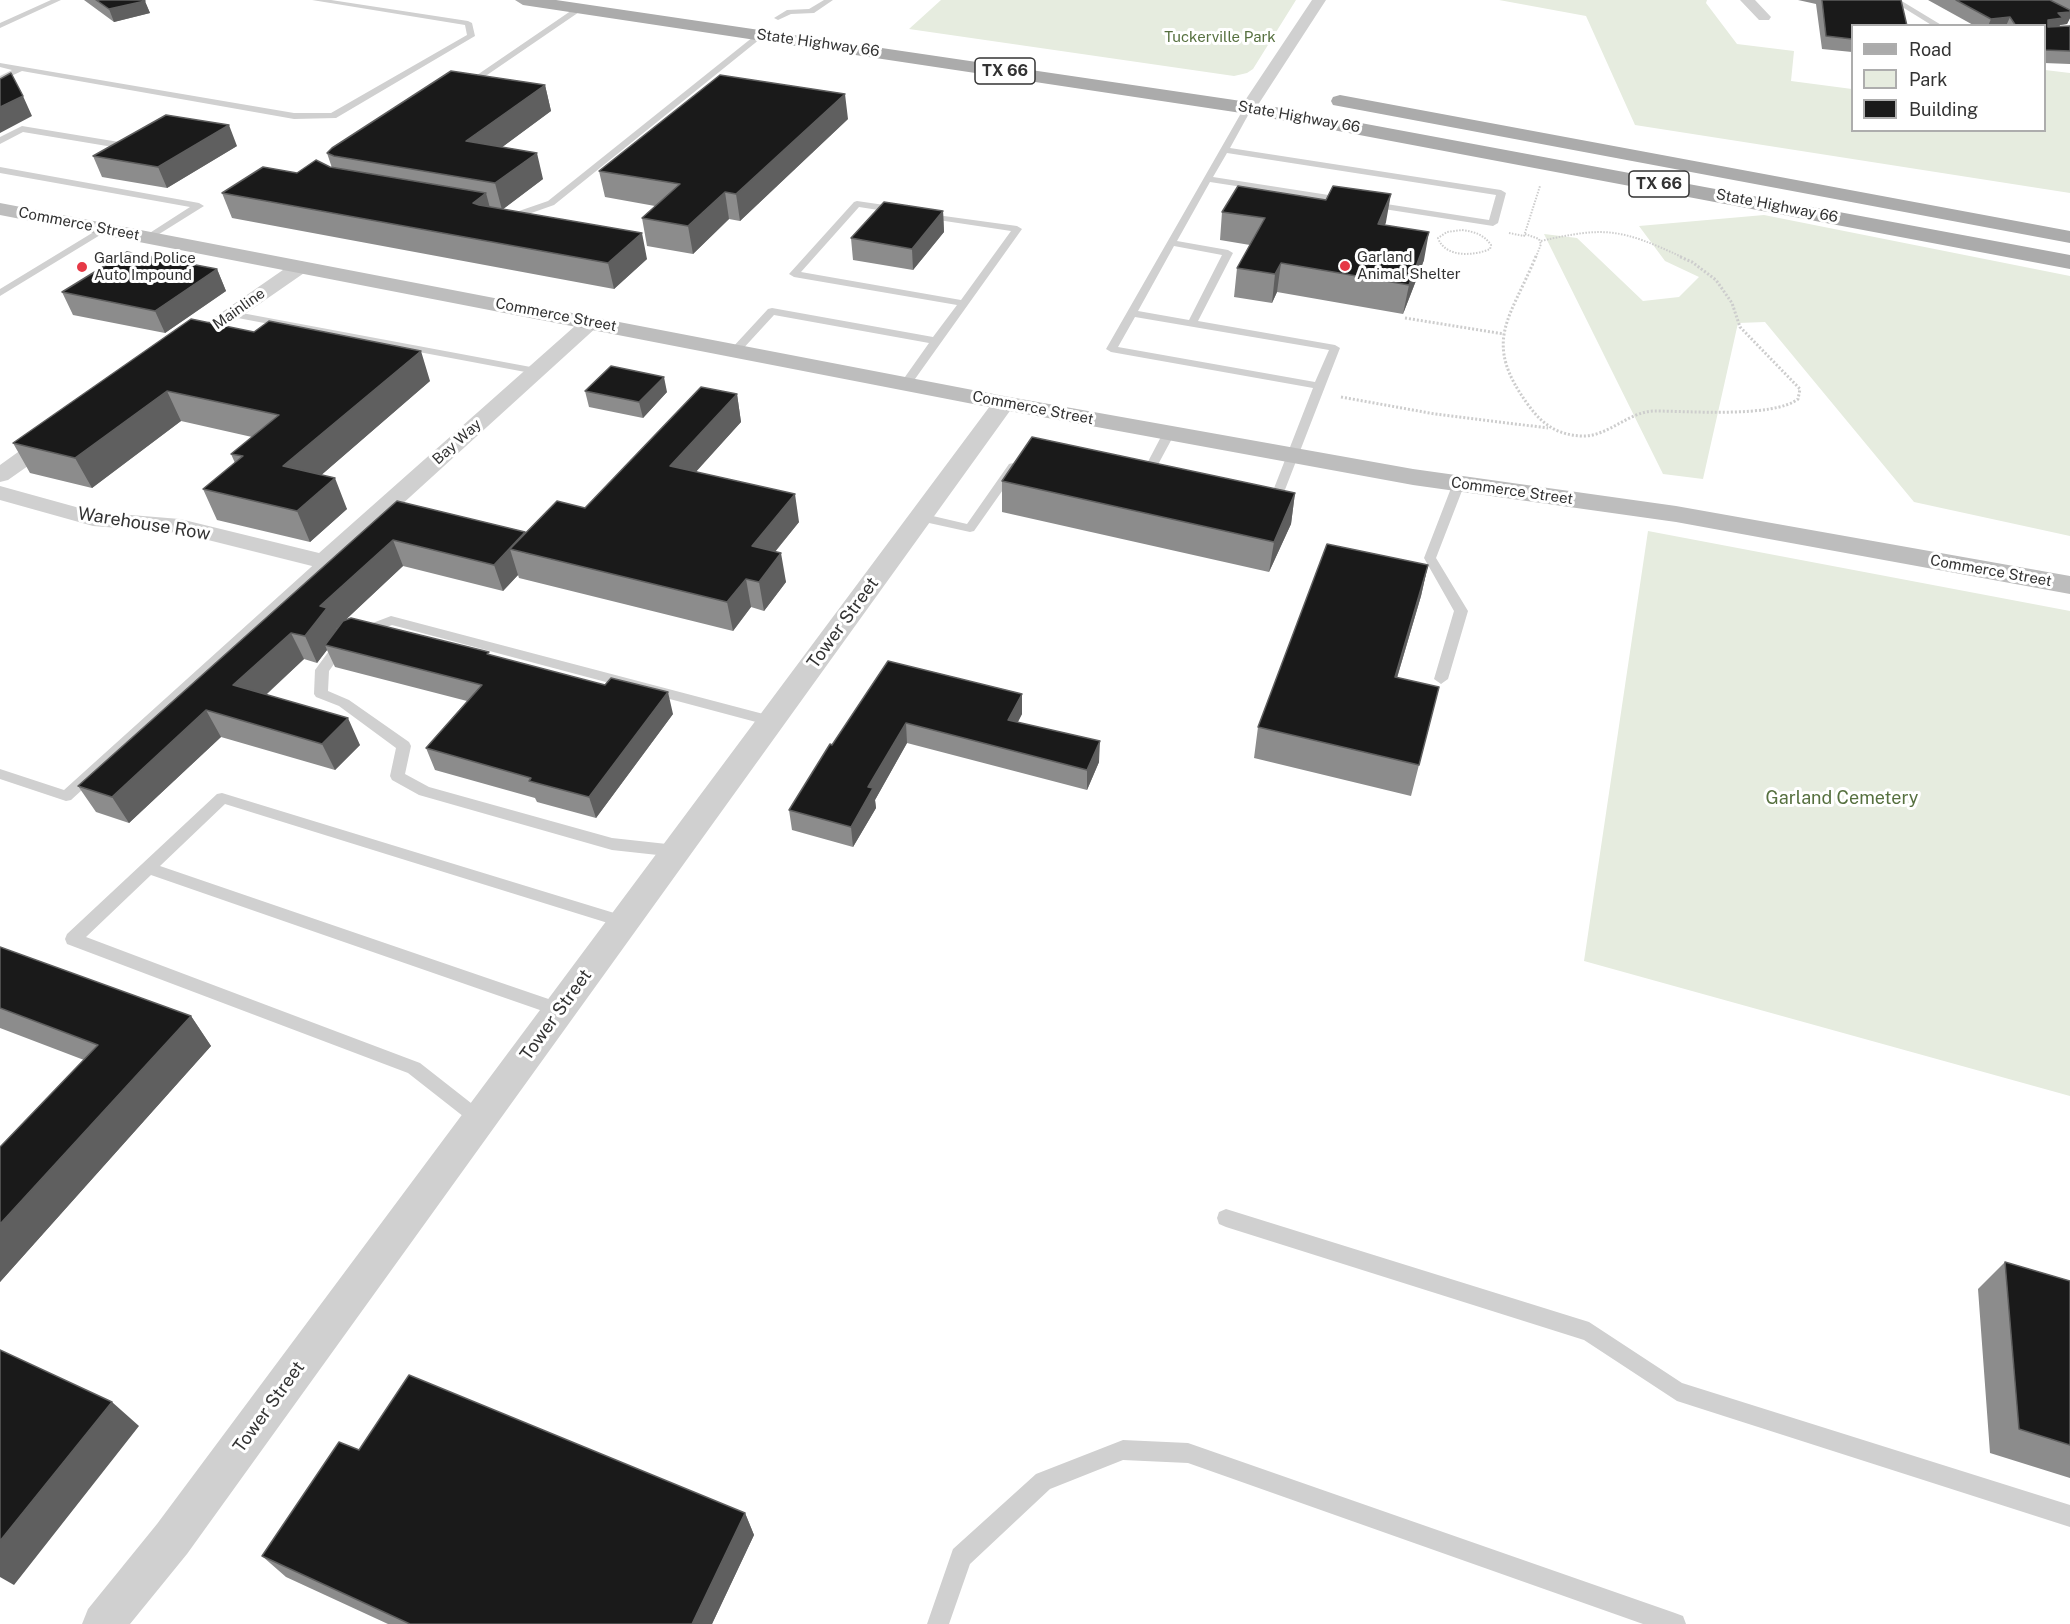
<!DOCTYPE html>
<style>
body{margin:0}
#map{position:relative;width:2070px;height:1624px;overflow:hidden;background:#fff;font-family:"Public Sans",sans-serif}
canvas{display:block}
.legend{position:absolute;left:1851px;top:24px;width:195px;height:108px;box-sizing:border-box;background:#fff;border:2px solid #adadad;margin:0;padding:8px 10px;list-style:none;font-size:18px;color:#333}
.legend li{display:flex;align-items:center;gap:12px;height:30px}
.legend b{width:30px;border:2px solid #adadad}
</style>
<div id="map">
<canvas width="2070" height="1624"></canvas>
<ul class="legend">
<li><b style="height:8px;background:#ababab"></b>Road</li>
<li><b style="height:16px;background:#e6ecdf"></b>Park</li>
<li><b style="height:16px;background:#1a1a1a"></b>Building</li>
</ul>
</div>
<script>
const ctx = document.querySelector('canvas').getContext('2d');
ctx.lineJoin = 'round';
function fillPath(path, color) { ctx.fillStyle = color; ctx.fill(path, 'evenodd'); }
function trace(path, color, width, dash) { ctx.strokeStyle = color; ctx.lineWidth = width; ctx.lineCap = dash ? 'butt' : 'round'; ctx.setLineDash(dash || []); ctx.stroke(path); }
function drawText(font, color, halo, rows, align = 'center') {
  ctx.font = font + ' "Public Sans",sans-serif'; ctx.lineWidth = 6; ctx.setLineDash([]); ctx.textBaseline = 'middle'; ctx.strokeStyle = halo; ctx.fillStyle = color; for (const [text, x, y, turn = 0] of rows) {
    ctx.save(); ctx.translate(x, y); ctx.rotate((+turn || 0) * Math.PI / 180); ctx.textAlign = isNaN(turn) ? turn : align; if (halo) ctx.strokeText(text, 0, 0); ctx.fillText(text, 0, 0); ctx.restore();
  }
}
fillPath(new Path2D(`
 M941,0h355l-43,69 -6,4 -13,3 -325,-47z
 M1499,0h208l-1,3 31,41 57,7 -3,30 61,8v41h192l1,-60 25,3v120l-435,-68 -49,-109z
 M1764,215l306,61v260l-156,-34 -149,-180 -27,1 -35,156 -40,-5 -119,-240 33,4 66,63 36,-4 20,-20 -34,-16 -26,-35z
 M1648,531l422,80v485l-486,-135z`), '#e6ecdf');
trace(new Path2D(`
 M1462,230c13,2 21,4 29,15l-1,4c-16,7 -45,9 -52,-11l9,-6z
 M1509,233l15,3 16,-50
 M1525,234l14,5 2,5 -5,13
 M1541,241c65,-15 80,-12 141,16`), '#cdcdcd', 2, [1.5, 1.5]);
trace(new Path2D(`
 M1536,256c-26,64 -55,85 -7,150 14,19 29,29 53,30 26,1 47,-25 73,-25 33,0 119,7 143,-12l2,-10 -60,-62 -8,-24 -16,-23 -24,-18 -14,-6
 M1405,318l99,16
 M1341,397l94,17 113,14`), '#cdcdcd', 3, [2, 2]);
fillPath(new Path2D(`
 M51,0h10l-61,28v-5z
 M312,0h19l137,21 4,2 3,13 -139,82 -42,1 -272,-48 -22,10v-5l12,-6 -12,-3v-4l294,50h37l136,-78 -2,-10z
 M824,0h9l-19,13 -23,1 -13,6 -4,-2 13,-8 22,-1z
 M1891,0h9l43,26h-10z
 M578,6l7,2 -117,80 -7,-2z
 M758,33l7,2 -211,170 -34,12h-19v-4l18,-2 29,-10z
 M1248,105l4,3 -22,40 271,42 5,3 -8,30 -5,3 -283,-44 -33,59 51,9 5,3 -35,68 137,24 5,3 -59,152 -6,4 -11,-2 -2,-3 9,-3 42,-108 -202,-36 -5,-3 138,-241zM1227,153l269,42 -7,25 -276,-43zM1174,246l48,9 -33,65 -51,-9zM1135,317l194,33 -14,32 -197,-35z
 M22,126l103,17 4,3 -4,3 -102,-17 -23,12v-7z
 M0,167l199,36 5,3 -56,35 -5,-3 2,-2 45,-29 -190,-34z
 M857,201l41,6 5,3 -5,3 -39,-6 -58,65 160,28 50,-69 -86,-13 -3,-1v-4l95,13 5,3 -112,157h-8l-2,-2 29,-41 -155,-28 -34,37h-8v-4l36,-39 4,-1 161,29 24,-32 -163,-28 -5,-3 65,-72z
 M102,227l8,2 -110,67v-7z
 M231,311l305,57 5,3 -5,3 -309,-58v-4z
 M1169,430l6,3 -21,39 6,4 -6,4 -11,-2 -2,-3 22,-42z
 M1013,463l6,4 -45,64 -4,1 -50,-11 -6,-4 6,-4 47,11 42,-60z
 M1459,479l6,4 -29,75 32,53 -20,68 -7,5 -7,-5 20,-68 -30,-53 29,-75z
 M324,558l6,4 -2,3 -257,235 -5,1 -66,-22v-10l64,21 256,-231z
 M391,616l380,100 7,5 -7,5 -379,-101 -30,11 -7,-4 2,-3z
 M342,639l7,4 -20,28 -1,20 21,9 60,42 2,4 -6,28 24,13 183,51 64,7 5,2 3,4 -3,4 -5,2 -64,-7 -193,-55 -27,-15 -2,-4 6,-28 -57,-42 -23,-9 -2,-3 1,-24 22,-30z
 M222,793l402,123 6,2 2,4 -2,4 -6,2 -399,-124 -65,62 406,139 2,5 -2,5 -6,2 -409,-142 -65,62 334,126 65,51 3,5 -3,5 -6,3 -6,-3 -65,-51 -341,-129 -2,-5 2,-5 150,-140z
 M1226,1209l363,113 93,61 388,122v22l-393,-126 -93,-61 -358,-113 -7,-3 -2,-6 2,-6z
 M1123,1440l65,3 487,170 8,3 3,8h-43l-455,-161 -65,-3 -73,29 -80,75 -21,60h-22l26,-75 83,-75z`), '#d0d0d0');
fillPath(new Path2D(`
 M1312,0h14l-72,111h-12l-2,-3z
 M1740,0h15l16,17 -2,3h-10z
 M300,261l7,2 2,4 -2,4 -114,79h-14l-3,-4 3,-4 114,-79z
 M591,316l7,2 3,4 -3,4 -265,241 -9,2 -144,-36 -87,-7 -93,-26v-14l94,26 86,7 139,34 265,-235z
 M1004,397l8,1 3,5 -3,5 -825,1146 -57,70h-48l6,-15 69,-85 839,-1126z
 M54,430l8,2 3,5 -3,5 -54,38 -8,2v-17l46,-33z`), '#d0d0d0');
fillPath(new Path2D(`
 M0,203l1004,193 409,73 263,37 394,70v18l-394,-72 -263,-37 -409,-75 -1004,-195z`), '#bdbdbd');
fillPath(new Path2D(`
 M515,0h41l692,102 822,153v14l-822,-155 -725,-109z
 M1340,95l730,136v12l-737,-138 -2,-4 2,-4z`), '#ababab');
fillPath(new Path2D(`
 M84,0h60l6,13 -36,9z
 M1798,0h103l-49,26v26l-30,-3 -6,-45z
 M1928,0h142v18l-3,6 -7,1 -1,1h11v38l-26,-1v-37h-69z
 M545,85l6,26 -49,36 41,32 -40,30 144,50 -33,30 -382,-71 -10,-25 75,-20 35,-5 -5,-15z
 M848,119l-108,102 -11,-2 -36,35 -46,-8 -5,-28 13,-12 -50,-9 -6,-26z
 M237,146l-70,42 -65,-11 -9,-21z
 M943,211l1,21 -31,38 -60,-10 -2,-22z
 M1222,212l164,10 -1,3 39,35 -21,54 -126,-22 -5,11 -38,-6 3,-29 13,-23 -30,-5z
 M217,269l9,22 -61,42 -92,-18 -11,-23z
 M254,332l176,49 -109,94 26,34 -37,33 -93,-22 -14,-31 32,-26 -4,-9 21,-17 -71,-16 -89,67 -62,-15 -17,-30z
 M585,391l82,1 -24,26 -54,-11z
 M737,394l4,28 -45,49 103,51 -24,30 11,30 -22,29 -13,-4 -18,24 -214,-53 -1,-3 -15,16 -100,-25 -58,54 145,35 183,59 -77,104 -59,-16 -2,-4 -100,-28 -9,-22 41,-47 -132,-34 -8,-17 -10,13 -13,-4 -38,36 94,50 -25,25 -114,-33 -92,86 -33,-11 -18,-26 319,-285 128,31v1l60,-25z
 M1002,481l293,12 -4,31 -22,48 -267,-60z
 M1428,565l-7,31 -24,82 42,9 -28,109 -157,-38 4,-31z
 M888,661l134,33v20l-4,8 81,40 -12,28 -180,-47 -32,57 1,8 -23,39 -61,-17 -3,-20z
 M0,947l191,69 20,30 -211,236v-135l84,-87 -84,-32z
 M2005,1262l65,19v197l-80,-25 -12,-164z
 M745,1513l9,22 -42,89h-324l-102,-47 -24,-21z`), '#8c8c8c');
fillPath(new Path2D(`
 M145,1l5,12 -36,9 -5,-13z
 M2070,12v6l-3,6 -7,1 -3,6 -13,1 4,-12 10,-7z
 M2010,17l-4,9h-18l3,-7z
 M545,85l6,26 -77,57 -8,-27z
 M845,94l3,25 -108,102 -4,-27z
 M23,96l9,20 -32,17v-26z
 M229,125l8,21 -70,42 -9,-21z
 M537,153l6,26 -41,31 -7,-27z
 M725,192l4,27 -36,35 -5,-28z
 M486,193l7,26 -20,-16z
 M1391,194l-5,28 -13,30 5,-28z
 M943,211l1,21 -31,38 -1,-21z
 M1429,232l-5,28 -21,54 6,-29z
 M642,233l5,26 -33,30 -6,-26z
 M1281,263l-4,29 -5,11 3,-29z
 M217,269l9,22 -61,42 -10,-22z
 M421,351l9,30 -134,116 -13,-31z
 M664,377l3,15 -24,26 -4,-16z
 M167,391l14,30 -89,67 -17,-30z
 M737,394l4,28 -65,72 -6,-28z
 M335,478l12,31 -37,33 -13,-31z
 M1295,493l-4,31 -22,48 5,-30z
 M795,494l4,28 -43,53 -4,-29z
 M525,532l7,23 -22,-6 8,26 -15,16 -9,-26z
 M393,540l10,26 -67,63 3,5 -14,11 2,5 -10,13 -12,-27 15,-30z
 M781,553l5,29 -22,29 -5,-29z
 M1428,565l-7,31 -33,112 7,-31z
 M746,579l5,28 -18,24 -6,-29z
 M291,633l13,26 -57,53 -14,-27z
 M668,692l5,22 -77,104 -7,-21z
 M1022,694v20l-14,26v-20z
 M206,710l15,27 -92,86 -17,-26z
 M348,718l12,27 -25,25 -13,-26z
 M906,723l1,20 -32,57 1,8 -23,39 -2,-20 17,-40z
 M1100,741l-1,21 -12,28v-20z
 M191,1016l20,30 -211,236v-58z
 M112,1402l27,24 -125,159 -14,-8v-36z
 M745,1513l9,22 -42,89h-20z`), '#5f5f5f');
const building = new Path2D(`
 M96,0h48l1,1 -36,8z
 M1822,0h79l6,26h-55v13l-26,-3z
 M1956,0h94l20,10v2l-12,1 5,5 -15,2v7l22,-1v25l-26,-1v-24h-28l-6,-9 -19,2z
 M451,71l94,14 -79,56 71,12 -42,30 -161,-27 -7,-3 5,-5z
 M11,73l12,23 -23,11v-28z
 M720,75l125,19 -109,100 -11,-2 -37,34 -46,-8 38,-34 -81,-13z
 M166,115l63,10 -71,42 -65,-11z
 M316,160l14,7 156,26 -13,10 6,2 163,28 -34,30 -386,-70 41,-26 34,6z
 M1238,186l88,14 7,-14 58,8 -13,30 51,8 -20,53 -128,-22 -6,11 -38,-6 28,-50 -43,-6z
 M884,202l59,9 -31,38 -61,-11z
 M127,252l90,17 -62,42 -93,-19z
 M191,319l63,13 15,-11 152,30 -138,115 52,12 -38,33 -94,-22 40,-33 -12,-2 48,-39 -112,-24 -92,67 -62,-15z
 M611,366l53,11 -25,25 -54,-11z
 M701,387l36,7 -67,72 125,28 -43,52 29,7 -22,29 -13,-3 -19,23 -217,-53 47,-48 28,7z
 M1032,437l263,56 -21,49 -272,-61z
 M397,501l128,31 -31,33 -101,-25 -73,66 7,2 -22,28 -14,-3 -58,52 115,33 -26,26 -116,-34 -94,87 -34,-11z
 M1327,544l101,21 -33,112 44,10 -20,78 -161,-38z
 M351,618l138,34 -2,2 118,31 6,-7 57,14 -79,105 -60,-16 2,-3 -105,-30 56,-63 -157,-40 18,-24z
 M888,661l134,33 -14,26 92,21 -13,29 -181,-47 -38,64 5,1 -22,39 -62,-17 41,-66 2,1z
 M0,947l191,69 -191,208v-77l98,-102 -98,-37z
 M2005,1262l65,19v164l-51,-16z
 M0,1350l112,52 -112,139z
 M409,1375l336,138 -53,111h-282l-148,-68 77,-114 20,8z`);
fillPath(building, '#1a1a1a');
trace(building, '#5f5f5f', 1.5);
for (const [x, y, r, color] of [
 [1345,266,6,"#e63946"],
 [82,267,6,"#e63946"]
]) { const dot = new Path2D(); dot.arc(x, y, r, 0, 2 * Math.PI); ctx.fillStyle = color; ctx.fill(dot); trace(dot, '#fff', 2); }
drawText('15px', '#56703f', '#fff', [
 ["Tuckerville Park",1220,37]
]);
drawText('15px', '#333', '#fff', [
 ["State Highway 66",818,43,8],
 ["State Highway 66",1299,117,10],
 ["State Highway 66",1777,206,11],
 ["Commerce Street",79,224,11],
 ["Mainline",239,309,-35],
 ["Commerce Street",556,315,11],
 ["Commerce Street",1033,408,11],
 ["Bay Way",457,442,-42],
 ["Commerce Street",1512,491,8],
 ["Commerce Street",1991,571,10]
]);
drawText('15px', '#333', '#fff', [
 ["Garland",1357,257],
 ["Animal Shelter",1357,274],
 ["Garland Police",94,258],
 ["Auto Impound",94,275]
], 'left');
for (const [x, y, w] of [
 [1005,71,60],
 [1659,184,60]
]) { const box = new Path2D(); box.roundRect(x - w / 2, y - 13, w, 26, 4.5); ctx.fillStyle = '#fff'; ctx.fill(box); trace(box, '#333', 1.5); }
drawText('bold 16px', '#333', null, [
 ["TX 66",1005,71],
 ["TX 66",1659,184]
]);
drawText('18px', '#333', '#fff', [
 ["Warehouse Row",144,524,9],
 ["Tower Street",843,623,-54],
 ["Tower Street",556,1015,-54],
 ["Tower Street",269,1407,-54]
]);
drawText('18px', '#56703f', '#fff', [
 ["Garland Cemetery",1842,798]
]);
</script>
